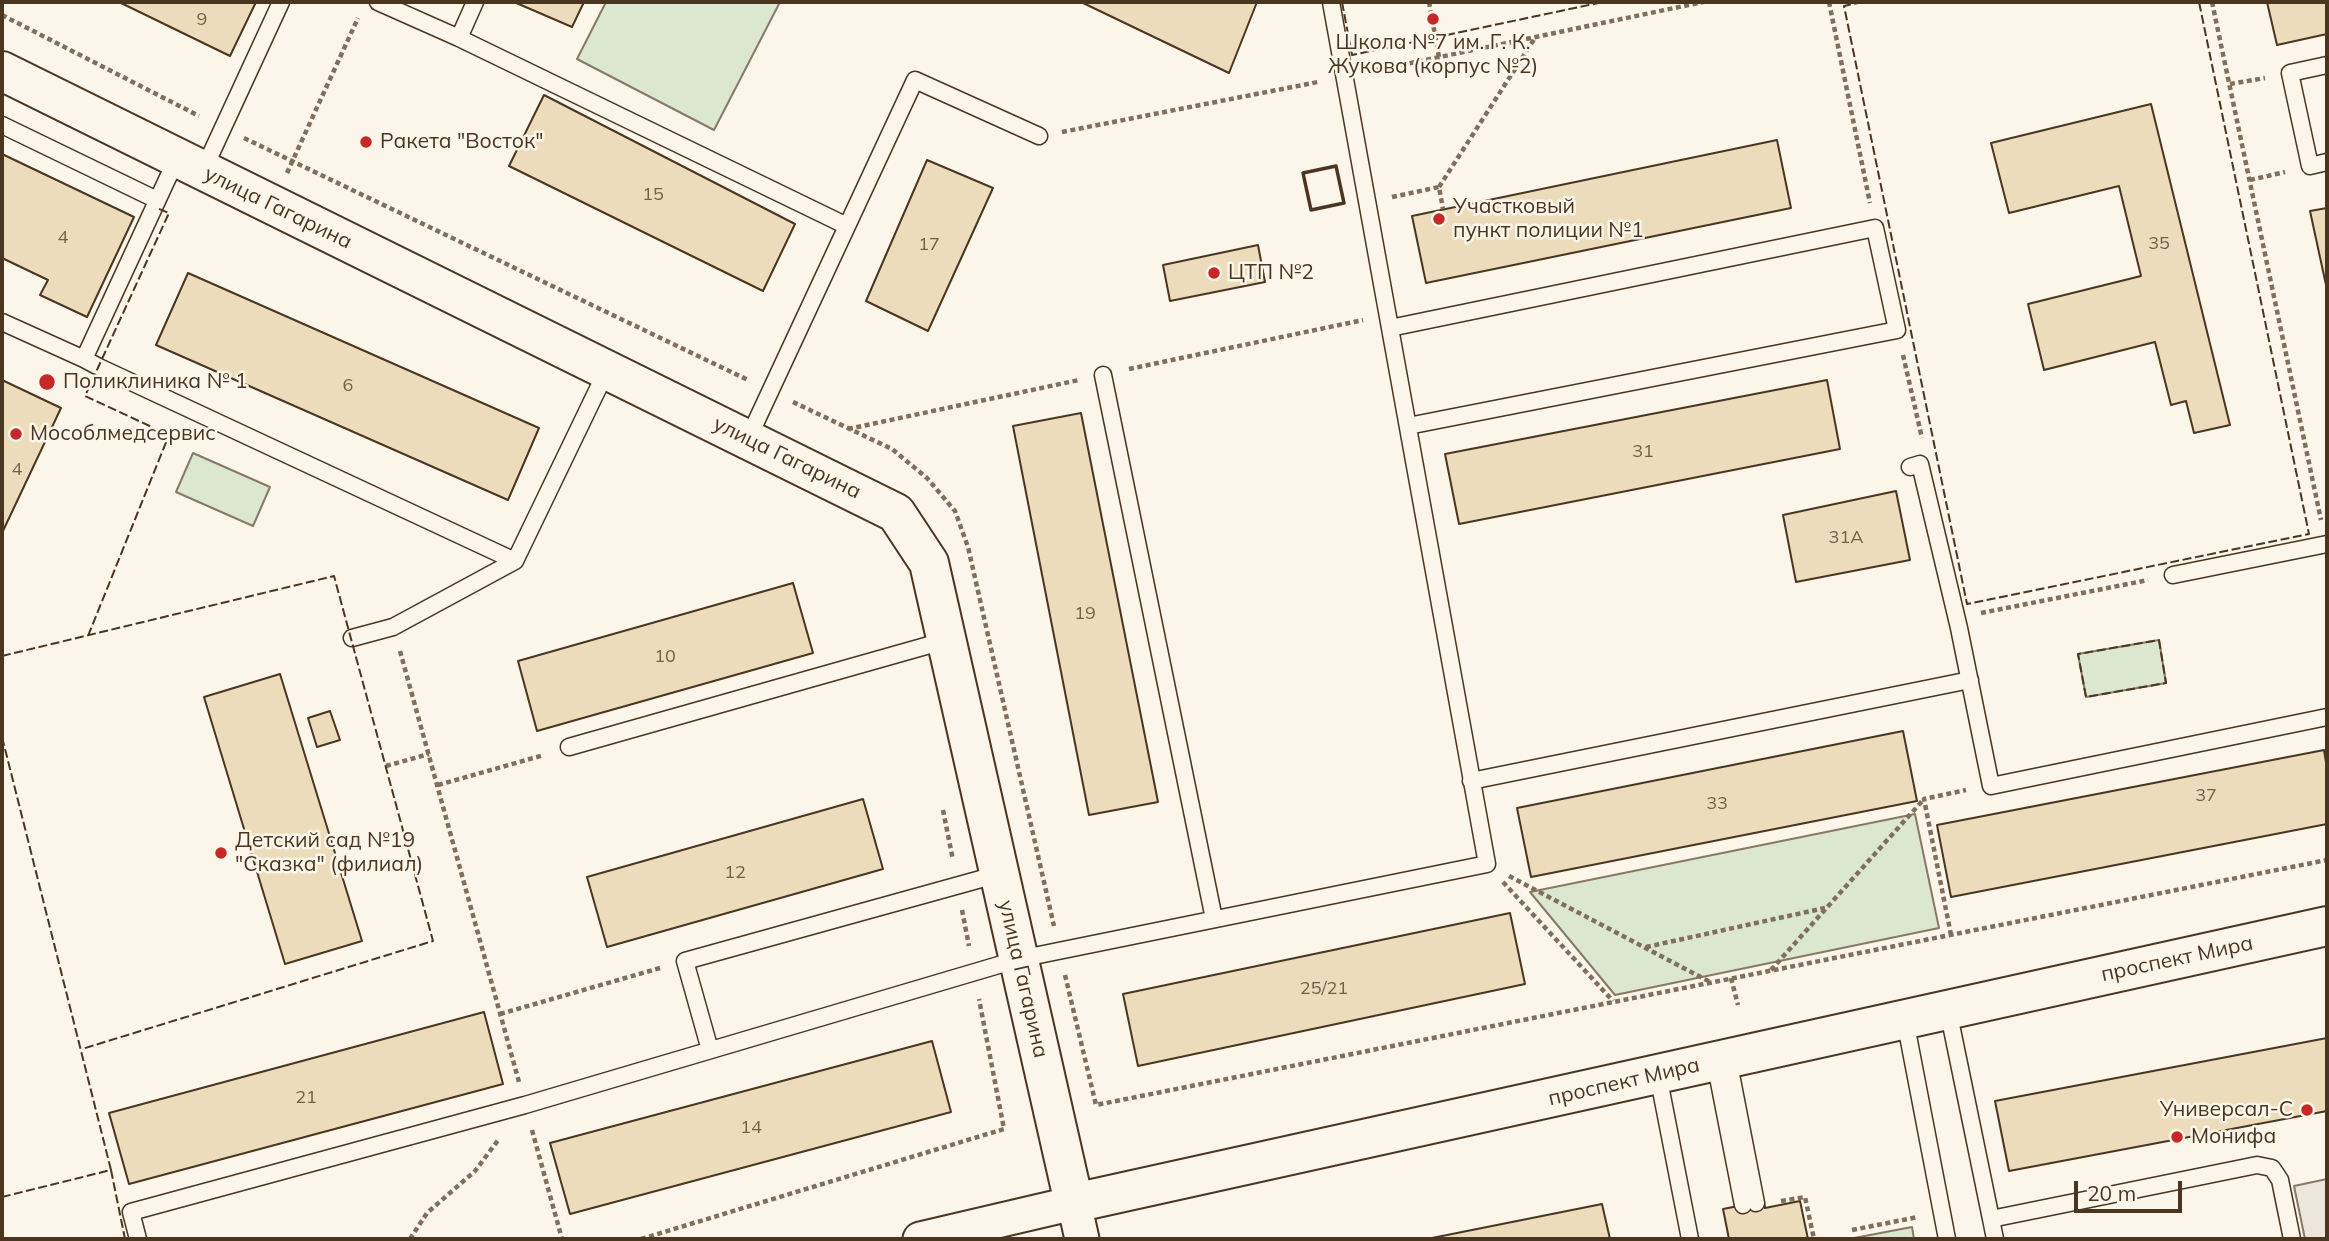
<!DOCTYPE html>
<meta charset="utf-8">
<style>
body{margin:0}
#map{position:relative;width:2329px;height:1241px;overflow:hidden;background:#fbf6e9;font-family:Mulish,sans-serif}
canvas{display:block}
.frame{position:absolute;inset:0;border:4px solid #4a3520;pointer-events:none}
.scale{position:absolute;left:2074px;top:1181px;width:108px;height:32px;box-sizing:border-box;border:4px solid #4a3520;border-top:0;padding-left:9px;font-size:21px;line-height:24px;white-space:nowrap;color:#4a3520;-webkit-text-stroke:5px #fbf6e9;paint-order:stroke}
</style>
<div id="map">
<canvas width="2329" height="1241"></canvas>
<div class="frame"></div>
<div class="scale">20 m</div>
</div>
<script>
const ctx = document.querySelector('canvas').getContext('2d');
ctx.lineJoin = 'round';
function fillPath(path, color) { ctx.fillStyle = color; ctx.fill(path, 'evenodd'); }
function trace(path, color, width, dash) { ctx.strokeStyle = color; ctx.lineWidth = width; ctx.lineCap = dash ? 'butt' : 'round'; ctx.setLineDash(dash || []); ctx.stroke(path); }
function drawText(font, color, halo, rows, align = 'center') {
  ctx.font = font + ' Mulish,sans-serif'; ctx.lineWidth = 5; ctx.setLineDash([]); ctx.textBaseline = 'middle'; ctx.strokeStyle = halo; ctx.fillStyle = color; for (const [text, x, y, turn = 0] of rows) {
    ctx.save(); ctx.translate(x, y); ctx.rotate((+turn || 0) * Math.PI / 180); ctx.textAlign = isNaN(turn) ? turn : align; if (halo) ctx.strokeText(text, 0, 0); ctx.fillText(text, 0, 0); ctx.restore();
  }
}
const green = new Path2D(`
 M606,2h174l-66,128 -137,-71z
 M193,453l77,34 -17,39 -77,-34z
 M2159,640l7,43 -80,14 -8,-43z
 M1915,814l24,114 -324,67 -85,-103z
 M1912,1227l2,12h-65z`);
fillPath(green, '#dce7d0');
trace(green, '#887966', 2);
const parking = new Path2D(`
 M2327,1179v60h-22l-11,-53z`);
fillPath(parking, '#ede7d9');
trace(parking, '#887966', 2);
const building = new Path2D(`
 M119,2h137l-26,54z
 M514,2h70l-12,25z
 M1081,2h176l-28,71z
 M2267,2h60v32l-50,11z
 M544,95l251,129 -32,67 -254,-125z
 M2151,104l79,321 -36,8 -8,-32 -15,4 -16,-63 -111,28 -16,-66 113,-28 -22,-90 -110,27 -18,-70z
 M1777,140l14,68 -365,75 -14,-67z
 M2,154l132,63 -47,100 -47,-22 8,-15 -46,-22z
 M927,160l66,28 -65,143 -62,-30z
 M2327,208v77h-1l-16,-74z
 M1258,245l7,37 -95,19 -7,-36z
 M188,273l351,155 -31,72 -352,-155z
 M2,380l59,28 -59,125z
 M1827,380l13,69 -381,75 -14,-70z
 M1081,413l77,389 -69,13 -76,-389z
 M1896,491l14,69 -114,22 -13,-67z
 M793,583l20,70 -276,78 -19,-70z
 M280,674l82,267 -77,23 -81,-267z
 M330,711l10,29 -23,7 -9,-29z
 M1903,731l14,70 -386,76 -14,-69z
 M2324,750l3,18v56l-376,73 -14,-72z
 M863,799l20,70 -276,78 -20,-70z
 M1510,913l15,71 -387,82 -15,-72z
 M484,1012l19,72 -374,100 -20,-71z
 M2327,1038v73l-318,60 -14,-70z
 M932,1041l19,71 -381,102 -20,-71z
 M1764,1201l1,7 35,-7 8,38h-79l-6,-30z
 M1602,1204l8,35h-183z`);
fillPath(building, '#ecdcbc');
trace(building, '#4a3520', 2);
const service = new Path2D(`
 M378,2l81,36 16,-36
 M459,38l388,188
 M2327,65l-37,8 20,93 17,-4
 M2,125l155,75
 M177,158l-93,201 15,8 416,194 92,-191
 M203,171l78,-169
 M2,322l82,37
 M1390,328l485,-100 22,102 -489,96
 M1103,375l111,544
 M748,439l167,-359 124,56
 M1910,467l10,-3 39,164 32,158 336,-69
 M2173,575l154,-31
 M352,638l41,-11 122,-66
 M569,747l378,-107
 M1471,781l499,-101
 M1948,1010l43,209 266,-54 15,3 8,12 12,59
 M1905,1020l42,219
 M710,1050l-25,-89 314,-87
 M1728,1059l28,144
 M1715,1062l28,143
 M1658,1075l32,164
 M1991,1219l4,20
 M138,1239l-7,-27 394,-107 494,-146 468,-95 -156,-862`);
const minor = new Path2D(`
 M920,1239l154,-36 8,36`);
const tertiary = new Path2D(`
 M2,71l894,442 33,50 145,640 1253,-277`);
trace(service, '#4a3520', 19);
trace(minor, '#4a3520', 37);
trace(tertiary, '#4a3520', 42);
trace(new Path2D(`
 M1429,2l10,55
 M1829,2l41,201
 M2212,2l109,518
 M2,15l197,101
 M1368,72l335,-70
 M2230,84l35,-6
 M1062,132l256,-50
 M244,138l504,242
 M287,173l71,-155
 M2250,180l35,-8
 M1439,187l96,-149
 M1392,197l47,-10 4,22
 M1903,355l19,83
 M1129,369l234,-49
 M793,402l99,47 35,29 28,33 13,36 86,379
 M848,429l231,-49
 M1981,613l167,-33
 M400,651l119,431
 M386,766l43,-12
 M438,785l106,-30
 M943,810l10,50
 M1509,876l203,107
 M1503,882l110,119
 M962,910l7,36
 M1951,935l-27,-136 42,-9
 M1646,947l179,-39
 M1771,970l153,-171
 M1065,975l31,130 1231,-245
 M1731,978l7,27
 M500,1014l160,-46
 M532,1130l30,109
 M1781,1201l24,-4 9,42
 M1852,1230l66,-13
 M410,1239l17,-26 48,-42 24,-32
 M641,1239l363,-110 -25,-130`), '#7f6f5c', 4.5, [5, 3.5]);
trace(service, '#fbf6e9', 16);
trace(minor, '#fbf6e9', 33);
trace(tertiary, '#fbf6e9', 38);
trace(new Path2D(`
 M1342,2l10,53 251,-53
 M1863,2l-19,4 123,598 342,-70 -110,-532
 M88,636l81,-201 -84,-39 84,-183 -12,-5
 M2159,640l7,43 -80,14 -8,-43z
 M2,656l332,-80 99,365 -351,108
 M2,737l109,433 -109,27
 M111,1170l14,69`), '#4a3520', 2, [9, 3.5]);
trace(new Path2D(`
 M1336,166l8,37 -33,7 -8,-37z`), '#4a3520', 3.5);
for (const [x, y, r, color] of [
 [1433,19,7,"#c62828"],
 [366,142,7,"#c62828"],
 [1439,219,7,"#c62828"],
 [1214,273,7,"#c62828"],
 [47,382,9,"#c62828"],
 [16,434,7,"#c62828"],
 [221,853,7,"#c62828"],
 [2307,1110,7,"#c62828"],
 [2177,1137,7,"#c62828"]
]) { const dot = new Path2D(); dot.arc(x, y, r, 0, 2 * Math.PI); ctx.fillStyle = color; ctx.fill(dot); trace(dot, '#fbf6e9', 2.5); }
drawText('18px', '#725f47', null, [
 ["9",202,20],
 ["15",653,195],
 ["4",63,238],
 ["35",2159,244],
 ["17",929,245],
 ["6",348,386],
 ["31",1643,452],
 ["4",17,470],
 ["31А",1846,538],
 ["19",1085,614],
 ["10",665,657],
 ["37",2206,796],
 ["33",1717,804],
 ["12",735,873],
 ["25/21",1324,989],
 ["21",306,1098],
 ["14",751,1128]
]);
drawText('21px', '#4a3520', '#fbf6e9', [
 ["Школа №7 им. Г. К.",1433,43,"center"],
 ["Жукова (корпус №2)",1433,67,"center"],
 ["Ракета \"Восток\"",380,142],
 ["Участковый",1453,207],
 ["пункт полиции №1",1453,231],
 ["ЦТП №2",1228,273],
 ["Поликлиника № 1",63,382],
 ["Мособлмедсервис",30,434],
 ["Детский сад №19",235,841],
 ["\"Сказка\" (филиал)",235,865],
 ["Универсал-С",2293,1110,"right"],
 ["Монифа",2191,1137]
], 'left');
drawText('21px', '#4a3520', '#fbf6e9', [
 ["улица Гагарина",278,208,26],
 ["улица Гагарина",787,458,26],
 ["проспект Мира",2177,959,-12],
 ["улица Гагарина",1023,979,77],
 ["проспект Мира",1624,1082,-13]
]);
</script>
